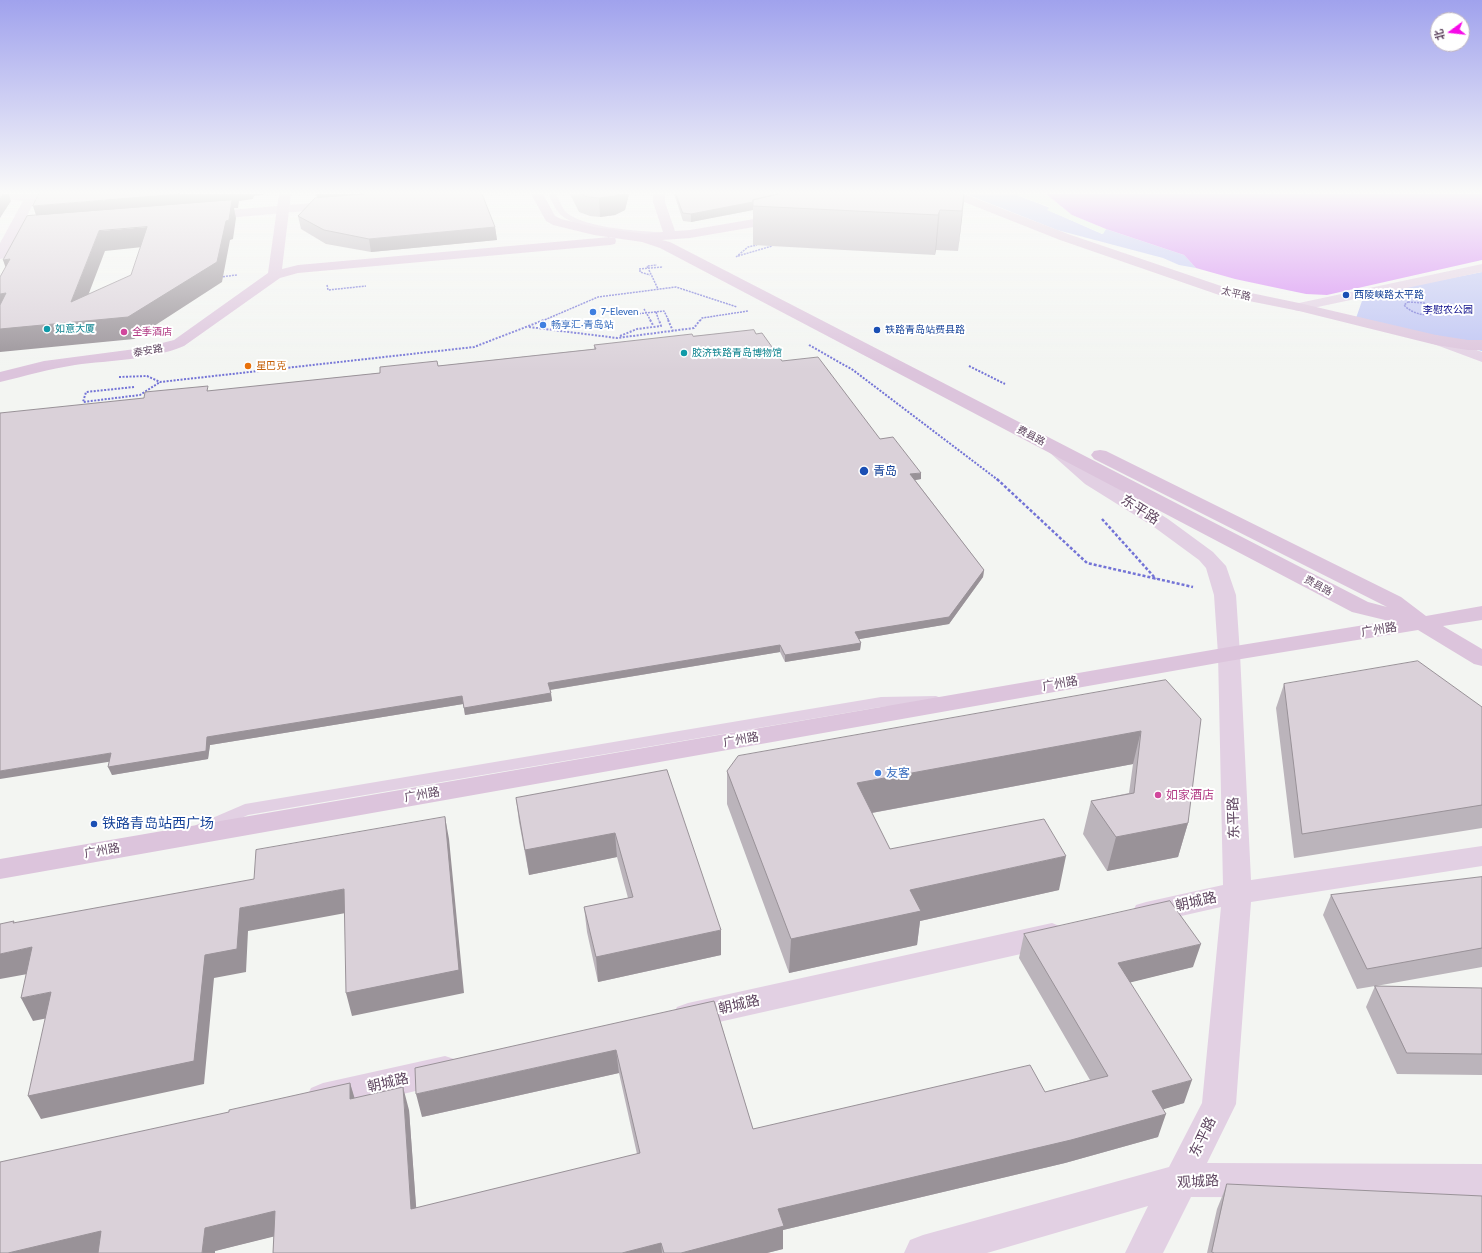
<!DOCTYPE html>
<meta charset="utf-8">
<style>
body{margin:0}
#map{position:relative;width:1482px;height:1253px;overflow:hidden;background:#f3f5f2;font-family:Cabin,"Noto Sans SC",sans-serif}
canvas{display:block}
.north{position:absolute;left:1430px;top:12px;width:40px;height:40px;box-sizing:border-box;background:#fff;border:1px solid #c0b6c0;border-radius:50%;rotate:255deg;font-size:11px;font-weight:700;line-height:16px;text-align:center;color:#614862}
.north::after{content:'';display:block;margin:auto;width:14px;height:18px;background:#f60ae8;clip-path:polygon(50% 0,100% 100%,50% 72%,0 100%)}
</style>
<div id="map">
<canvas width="1482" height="1253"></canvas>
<div class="north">北</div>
</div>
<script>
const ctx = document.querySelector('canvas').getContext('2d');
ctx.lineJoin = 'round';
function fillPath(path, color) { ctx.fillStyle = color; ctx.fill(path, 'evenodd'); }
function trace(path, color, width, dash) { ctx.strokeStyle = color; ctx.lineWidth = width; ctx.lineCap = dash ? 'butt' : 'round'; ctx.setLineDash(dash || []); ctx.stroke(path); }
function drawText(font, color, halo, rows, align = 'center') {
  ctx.font = font + ' Cabin,"Noto Sans SC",sans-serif'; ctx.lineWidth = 4; ctx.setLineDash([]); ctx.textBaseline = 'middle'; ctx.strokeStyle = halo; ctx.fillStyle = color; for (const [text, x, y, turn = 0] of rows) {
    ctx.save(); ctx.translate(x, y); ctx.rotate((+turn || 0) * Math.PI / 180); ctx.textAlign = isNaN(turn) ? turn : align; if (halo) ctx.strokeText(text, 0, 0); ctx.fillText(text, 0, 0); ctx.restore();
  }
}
fillPath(new Path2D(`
 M966,194h48l36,14 -2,2 54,24 4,-5 78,26 12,13 -17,-3 -16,-7 -106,-28z
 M1482,272v79l-127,-30 8,-23 27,-8z`), '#bfc5f4');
fillPath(new Path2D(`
 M1014,194h32l26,21 34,14 -3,5 -56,-24 3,-3z`), '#e3f6e6');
fillPath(new Path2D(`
 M1046,194h436v66l-155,35 -21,-1 -24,-5 -47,-10 -39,-11 -12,-13 -78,-26 -34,-14z`), '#d588f4');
trace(new Path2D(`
 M738,256l34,-10
 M736,257l12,-10 9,-2
 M648,268l-1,-2 10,-1
 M639,269l24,-2
 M640,270v2l10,3
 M649,270l9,19
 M220,277l17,-2
 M327,285l1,5 38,-4
 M1408,302l16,1 14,5 2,4c-12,5 -27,3 -36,-7z
 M644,309l7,12
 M656,312l3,9
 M636,314l28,-3 5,10
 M542,321l56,-24 78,-10 61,20
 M700,321l2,-3 46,-7`), '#7373d6', 1.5, [2, 1]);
trace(new Path2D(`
 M650,320l3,5
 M668,320l5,11
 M529,327l88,11 77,-10 6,-8
 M620,336l17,-7 24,-3 -2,-6
 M809,345l44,25 145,110
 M969,366l36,18
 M119,377l28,-1 13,6 314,-35 70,-27
 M134,387l-48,5 -3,10 57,-7 20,-13`), '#7373d6', 2, [2, 1.5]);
trace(new Path2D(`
 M997,479l90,84 106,24
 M1102,519l54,60`), '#7373d6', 2.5, [3, 2]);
fillPath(new Path2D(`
 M548,194h8c3,6 6,14 11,19 19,16 77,18 102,20l4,2 -4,2c-25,-2 -90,-5 -108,-22 -6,-5 -9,-14 -13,-21z
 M936,696l5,2 3,3 -3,3 -60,3 -633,108 -46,20 -6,-2 -3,-4 3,-4 49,-21 636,-107z`), '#e2d0e3');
fillPath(new Path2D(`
 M0,194h38l-17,34 28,-3 4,1 2,3 -2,3 -4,1 -32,2 -12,23 -5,1v-16l23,-42 -23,-3z
 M336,201l4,1 2,3 -2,3 -135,12 -4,-1 -2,-3 2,-3 4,-1z
 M1482,264v8l-183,39 -5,-1 -2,-3 2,-3 5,-1z
 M1436,335l46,17v10l-51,-19 -3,-3 3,-3z
 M1055,443l6,1 38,32 69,43 45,33 13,14 10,29 4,59 11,226 231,-34v20l-231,36 -15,202 -29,59 275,1v34l-291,-1 -28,56h-38l23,-47 -161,47h-83l6,-13 13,-5 246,-68 33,-64 19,-196 -75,17 -10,-3 -4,-8 4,-8 10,-3 77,-17 -5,-231 -4,-59 -8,-27 -7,-8 -45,-33 -69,-43 -36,-32 -3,-4 3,-4z
 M1052,923l10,4 5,8 -5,8 -10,4 -364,82 -11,-4 -5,-9 5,-9 11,-4z
 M445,1056l12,4 4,10 -4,10 -12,4 -122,29 -12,-5 -5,-10 5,-10 12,-5z`), '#e2d0e3');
fillPath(new Path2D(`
 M279,194h12l-9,75 16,-4 312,-28 5,1 1,3 -1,3 -5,1 -312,28 -18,5 -96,68c-34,14 -72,14 -109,19 -26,4 -50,11 -75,17v-10l44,-11 99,-13 23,-6 8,-2 94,-67z
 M531,194h12l12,22 6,3 33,8 51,7 18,-2 -10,-30v-8h12v8l10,29 15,-1 93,-16 4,1 2,3 -2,3 -4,1 -93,16 -28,2 8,2 698,360 19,5 -293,-148 -3,-4 3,-4 6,-1 6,1 295,146 25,19 56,-10v14l-39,6 39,23v17l-8,-2 -56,-34 -189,31 -1229,218v-20l1229,-212 160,-26 -37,-9 -692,-364 -18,-6 -48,-7 -41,-10 -7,-4z
 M947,194h17l104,40 159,54 72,15 137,32 32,5h14v10h-14l-32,-5 -137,-34 -80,-16 -159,-55 -111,-44z`), '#dcc4dc');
fillPath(new Path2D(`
 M316,194l179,33 2,13 -126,12 -45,-8 -25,-15 -3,-13 19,-18z
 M570,194h59l-4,16 -10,5 -15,2 -10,-1 -11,-4z
 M674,194h98l2,1 5,-1h186l-7,57 -22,-1 -1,5 -182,-10v-35l-62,12 -8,-1z
 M756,334l26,27 98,78 41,40 -6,1 69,90 -1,7 -34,47 -90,15 2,4 -1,7 -75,12 -5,-10 -230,38 2,11 -87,14 -2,-11 -253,41 -2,14 -96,16 -2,-14 34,-363 236,-25 58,-7 156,-17v-4l99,-9z
 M1166,680l22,143 -10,34 -71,14 -24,-37 8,-33 38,-8 4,-29 -261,49 18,36 169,41 -139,31 -3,24 -128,28 -62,-169v-33z
 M1284,684l198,23v121l-188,30 -18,-150z
 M667,770l54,185 -123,27 -11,-50 -3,-25 44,-9 -11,-41 -88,18 -10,-53 -3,-24z
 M1482,877v90l-106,19 106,2v87l-85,-1 -31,-67 9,-21 -18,3 -34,-74 8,-20z
 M1024,934l169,33 -63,15 54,121 -21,6 -5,28 -93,26 -282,67v19l-16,4h-494l1,-17 -59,15 -215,2 229,-141 121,-29 4,15 55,12 7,98 221,-54 -18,-81 -197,44 292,-116 39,128 292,-37 45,-12 -71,-122z
 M1227,1184l255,69h-275l10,-44z`), '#bbb4bb');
fillPath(new Path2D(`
 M3,194h6l2,7 -11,17v-19z
 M180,194h83v1l-9,1 -1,3 -14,2 -1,7h-4l2,10 -3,21 -3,1 -8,42 -88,57 -134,13v-23l71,-27 28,-71 48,-4 5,19 -47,5 -27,71 148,-101 -187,4 -6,-19z
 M316,194h87l-85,7z
 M619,194h10l-4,16 -10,5 -15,2 -1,-19z
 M964,194l-2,25 -4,32 4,-40z
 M753,202v8l-62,12v-8z
 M940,210l-4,40 -1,5 3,-40z
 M495,227l2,13 -126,12 -2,-13z
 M10,259v21l-7,-20z
 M6,293l-6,22v-21z
 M921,473v6l-11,2v-7z
 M984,570l-1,7 -34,47 -95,16 1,-8z
 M861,643l-1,7 -75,12v-7z
 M780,645v7l-231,38 -1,-7z
 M551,693l1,8 -87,14 -1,-7z
 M462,696l1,8 -253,41 -2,14 -96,16 -4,-8 99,-30z
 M1141,731l-8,33 -278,52 2,-33z
 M111,753l3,8 -114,18v-8z
 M445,817l4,22 15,154 -112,23 -6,-23z
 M1188,823l-10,34 -71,14 9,-34z
 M615,833l2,24 -88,18 -4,-25z
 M1066,856l-7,34 -139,31 -3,24 -128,28 2,-34 119,-49z
 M344,889l7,23 -103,19 -2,41 -32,6 -10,106 -163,35 -13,-23 177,-141 35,-47z
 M721,930v25l-123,27 -2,-25z
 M1201,944l-8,23 -81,20 6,-24z
 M32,947l12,24 -44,8v-25z
 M51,992l12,23 -30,6 -12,-23z
 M616,1050l3,23 -197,44 -6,-23z
 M1192,1080l-8,23 -39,12 7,-24z
 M350,1083l7,23 -7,-7z
 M403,1087l6,23 9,122 -7,-23z
 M1166,1114l-8,23 -93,26 -282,67v19l-16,4h-86l97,-44z
 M275,1211l9,23 -69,17v2h-13l3,-25z
 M101,1231l12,22h-105z
 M661,1243l1,10h-40z`), '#999298');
const building = new Path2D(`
 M0,194h3l-3,5z
 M39,194h141l-147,12z
 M366,194h116l13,33 -126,12 -45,-9 -26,-14 17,-18z
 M581,194h38l-5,2 -15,2 -11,-1z
 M676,194h96l2,1 -21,5v2l-62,12 -8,-1z
 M779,194h185l-2,17 -22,-1 -2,5 -185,-9v-6z
 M232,200l-3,20 -3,1 -9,41 -89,55 -128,12v-24l6,-12 -6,1v-17l10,-18 -7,1 24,-44zM147,227l-16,48 -60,27 28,-71z
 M754,330l2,4 6,-1 20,28 36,-4 62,82 13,-2 28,36 -11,1 74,96 -35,47 -94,15 6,11 -76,12 -5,-10 -232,38 3,10 -87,15 -2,-12 -255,41 -1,14 -98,16 3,-14 -111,18v-358l144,-15 1,-6 63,-6 -1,5 173,-18v-6l57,-6 1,5 158,-17 -2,-4 98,-11 1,2z
 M1418,661l64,46v98l-180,29 -18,-150z
 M1166,680l35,39 -13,104 -72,14 -25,-36 43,-8 7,-62 -284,52 33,66 154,-30 22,37 -156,34 11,21 -130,28 -64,-168 11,-15z
 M667,770l54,160 -125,27 -12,-50 49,-10 -18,-64 -90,17 -9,-52z
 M445,817l14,153 -113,23 -2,-104 -104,19 -3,41 -32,6 -11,106 -166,35 23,-104 -30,6 11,-51 -32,7v-30l14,-3 -1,2 241,-44 2,-29z
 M1482,877v71l-115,21 -36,-74z
 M1170,901l31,43 -83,19 74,117 -40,11 14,23 -95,26 -293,69 6,17 -103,27h-17l-3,-10 -39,10h-349l2,-42 -70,17 -3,25h-104l3,-22 -93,22h-8v-91l229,-50v-2l121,-27v16l53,-12 8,122 229,-56 -24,-103 -200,44 -1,-26 299,-67 39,128 277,-64 15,27 63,-16 -84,-142z
 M1375,986l107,2v66l-75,-1z
 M1227,1184l255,12v57h-268l-2,-1z`);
fillPath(building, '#dad1d9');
trace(building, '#999298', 1);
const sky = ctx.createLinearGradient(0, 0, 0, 370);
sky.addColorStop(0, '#a0a2ed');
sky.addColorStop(0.52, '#fafaf9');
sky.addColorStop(1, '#fafaf900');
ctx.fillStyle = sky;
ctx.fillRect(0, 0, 1482, 370);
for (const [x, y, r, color] of [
 [1346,295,4,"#1a4fb4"],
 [593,312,4,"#3f7fe0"],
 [543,325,4,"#3f7fe0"],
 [47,329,4,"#0f9aa8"],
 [877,330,4,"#1a4fb4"],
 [124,332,4,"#d1479c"],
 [684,353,4,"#0f9aa8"],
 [248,366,4,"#e8710a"],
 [864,471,5,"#1a4fb4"],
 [878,773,4,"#3f7fe0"],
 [1158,795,4,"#d1479c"],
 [94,824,4,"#1a4fb4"]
]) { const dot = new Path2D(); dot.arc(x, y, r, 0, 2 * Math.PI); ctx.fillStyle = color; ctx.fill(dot); trace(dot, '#fff', 1.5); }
drawText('10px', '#614862', '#fff', [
 ["太平路",1236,294,13],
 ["泰安路",148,351,-10],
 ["费县路",1031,436,27],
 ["费县路",1318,586,28]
]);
drawText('10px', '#164399', '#fff', [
 ["西陵峡路太平路",1354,295],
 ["铁路青岛站费县路",885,330]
], 'left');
drawText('10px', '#0f108c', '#fff', [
 ["李慰农公园",1448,310]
]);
drawText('10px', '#366cbe', '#fff', [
 ["7-Eleven",601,312],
 ["畅享汇·青岛站",551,325]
], 'left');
drawText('10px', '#0d838f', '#fff', [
 ["如意大厦",55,329],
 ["胶济铁路青岛博物馆",692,353]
], 'left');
drawText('10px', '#b23c85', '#fff', [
 ["全季酒店",132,332]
], 'left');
drawText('10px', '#c56008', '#fff', [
 ["星巴克",256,366]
], 'left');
drawText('12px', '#164399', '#fff', [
 ["青岛",873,471]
], 'left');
drawText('12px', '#614862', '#fff', [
 ["广州路",1379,630,-9],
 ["广州路",1060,684,-10],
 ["广州路",741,740,-10],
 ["广州路",422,795,-10],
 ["广州路",102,851,-10]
]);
drawText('12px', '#366cbe', '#fff', [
 ["友客",886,773]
], 'left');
drawText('12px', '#b23c85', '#fff', [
 ["如家酒店",1166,795]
], 'left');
drawText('14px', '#614862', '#fff', [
 ["东平路",1140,510,32],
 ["东平路",1234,818,-92],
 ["朝城路",1196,902,-13],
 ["朝城路",739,1005,-13],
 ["朝城路",388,1083,-13],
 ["东平路",1203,1137,-64],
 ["观城路",1198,1182,-3]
]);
drawText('14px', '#164399', '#fff', [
 ["铁路青岛站西广场",102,824]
], 'left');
</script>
